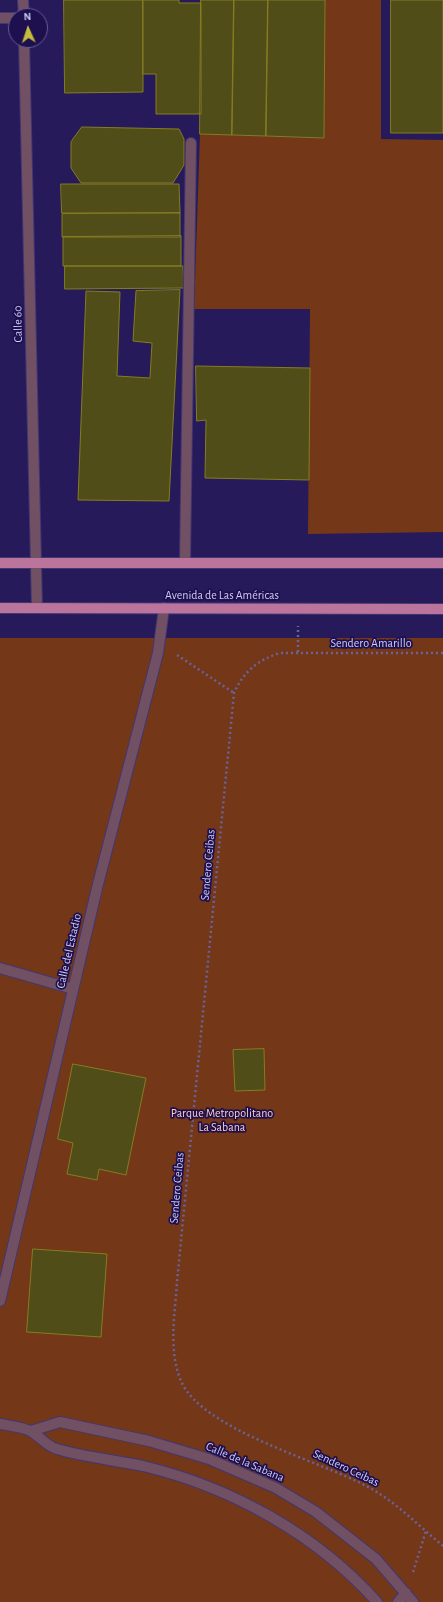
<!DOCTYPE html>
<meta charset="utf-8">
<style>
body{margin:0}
#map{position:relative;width:443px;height:1602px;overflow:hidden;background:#261a5b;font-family:"Alegreya Sans",sans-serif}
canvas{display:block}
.north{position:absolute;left:8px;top:8px;width:40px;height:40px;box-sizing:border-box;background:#1e0f4f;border:1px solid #645b91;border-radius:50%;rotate:357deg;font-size:11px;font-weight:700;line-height:16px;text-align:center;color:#cdcdf5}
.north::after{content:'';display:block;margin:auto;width:14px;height:18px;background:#c5bc3d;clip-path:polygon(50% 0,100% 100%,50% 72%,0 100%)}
</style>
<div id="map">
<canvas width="443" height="1602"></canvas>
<div class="north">N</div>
</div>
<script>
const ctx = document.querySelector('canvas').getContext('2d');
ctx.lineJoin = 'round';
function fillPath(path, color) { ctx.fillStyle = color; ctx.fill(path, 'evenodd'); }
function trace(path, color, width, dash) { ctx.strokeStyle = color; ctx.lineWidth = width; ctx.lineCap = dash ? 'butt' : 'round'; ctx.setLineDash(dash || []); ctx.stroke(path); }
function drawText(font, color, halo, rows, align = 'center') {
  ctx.font = font + ' "Alegreya Sans",sans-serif'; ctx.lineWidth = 3.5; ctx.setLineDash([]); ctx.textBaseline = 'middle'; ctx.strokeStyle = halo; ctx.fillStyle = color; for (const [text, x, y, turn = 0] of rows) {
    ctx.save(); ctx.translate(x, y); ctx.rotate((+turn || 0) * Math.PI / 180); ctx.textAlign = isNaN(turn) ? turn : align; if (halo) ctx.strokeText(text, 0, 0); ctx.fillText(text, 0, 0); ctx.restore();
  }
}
fillPath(new Path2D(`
 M325,0h56v139l62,1v392l-135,2 2,-225h-116l6,-175 124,4z
 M0,638h443v964h-443z`), '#743718');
const building = new Path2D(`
 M64,0h79v92l-78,1z
 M143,0h36v3h22v111h-45v-40h-13z
 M201,0h33l-2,135 -32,-1z
 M234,0h34l-2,136 -34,-1z
 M268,0h57l-1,138 -58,-2z
 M391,0h52v133h-52z
 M82,127l97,2 5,10v26l-11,18h-92l-10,-15v-26z
 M61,184h118l1,29h-118z
 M180,213v24h-118v-23z
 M181,236v30h-118v-29z
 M65,266h118l1,22 -119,1z
 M180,290l-11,211 -91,-1 8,-209 34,1 -3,84 33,2 2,-35 -19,-2 3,-50z
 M196,366l114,2 -1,112 -104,-2 1,-58 -9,1z
 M264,1049l1,41 -30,1 -2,-41z
 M73,1064l73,14 -20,97 -27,-6 -2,11 -30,-6 6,-31 -15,-4z
 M33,1249l74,5 -6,83 -74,-5z`);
fillPath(building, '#514d18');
trace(building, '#847d21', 1);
const minor = new Path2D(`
 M23,0l1,16
 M0,18h16
 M24,40l13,568
 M185,563l6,-420
 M0,968l73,21
 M0,1301l97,-413 61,-235 6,-45
 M0,1424c10,2 24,3 32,8 8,5 16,15 25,17 27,8 57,11 86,17 88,21 173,68 234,136
 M31,1431l29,-9 89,19 60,18 67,29 40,24 60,47 37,43
 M398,1602l8,-9`);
const major = new Path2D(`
 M0,563h443
 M0,608l443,1`);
trace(minor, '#413774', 12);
trace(major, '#413774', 12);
trace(new Path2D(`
 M298,652v-26
 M443,653h-163c-22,7 -36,18 -46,40l-57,589c-2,32 -9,68 4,99 22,50 141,80 189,107 27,15 49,38 73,58
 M177,655l57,38
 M413,1572l13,-41`), '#6a639a', 2.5, [2, 3]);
trace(minor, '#725063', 10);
trace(major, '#bb749c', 10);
drawText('12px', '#cdcdf5', '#1e0f4f', [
 ["Calle 60",18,324,-91],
 ["Avenida de Las Américas",222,595],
 ["Sendero Amarillo",371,643],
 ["Sendero Ceibas",208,865,-85],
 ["Calle del Estadio",69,951,-77],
 ["Sendero Ceibas",177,1188,-85],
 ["Calle de la Sabana",245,1462,23],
 ["Sendero Ceibas",346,1468,25]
]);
drawText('12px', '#ffd0bc', '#1e0f4f', [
 ["Parque Metropolitano",222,1113],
 ["La Sabana",222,1127]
]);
</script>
